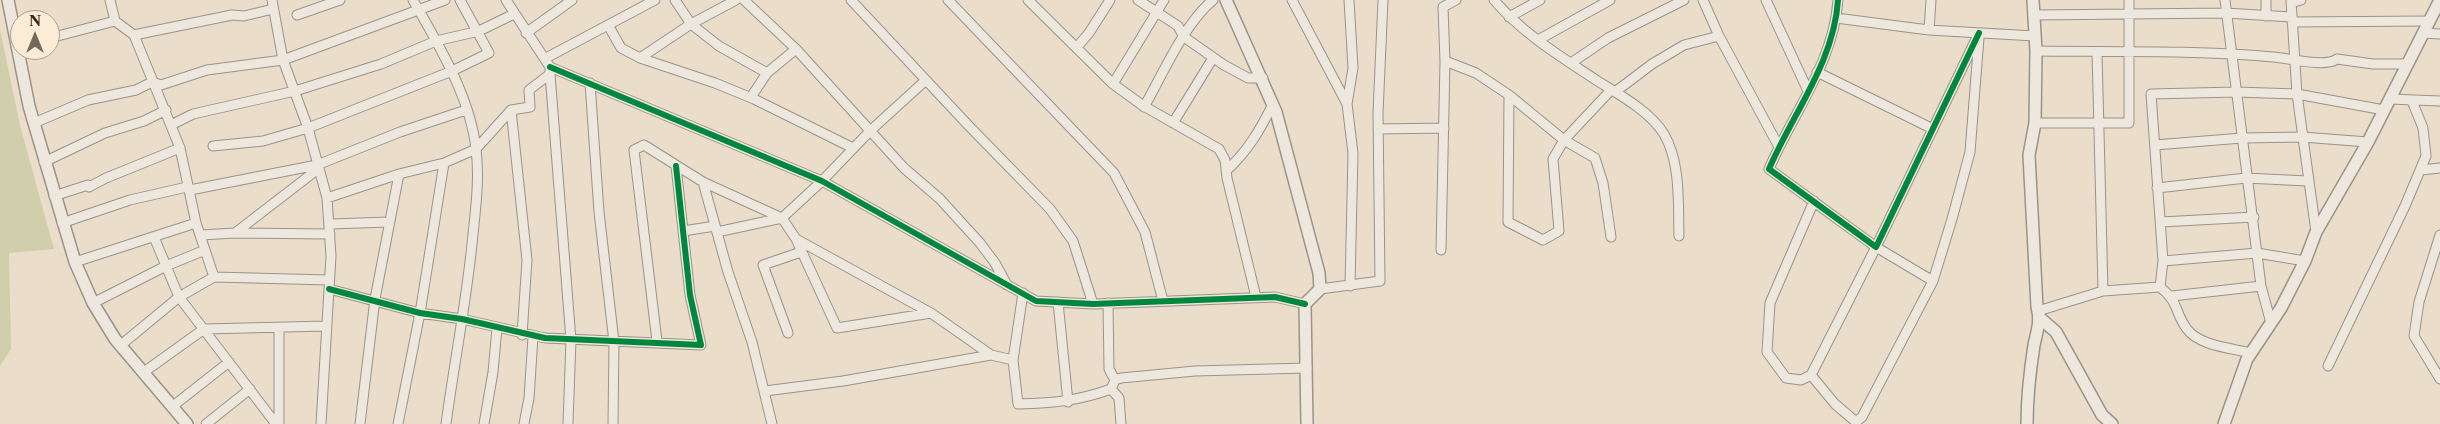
<!DOCTYPE html>
<style>
body{margin:0}
#map{position:relative;width:2440px;height:424px;overflow:hidden;background:#eadecb;font-family:"Libre Caslon Text",serif}
canvas{display:block}
.north{position:absolute;left:10px;top:10px;width:50px;height:50px;box-sizing:border-box;background:#faecd5;border:1px solid #ab9e8c;border-radius:50%;rotate:0deg;font-size:14px;font-weight:700;line-height:20px;text-align:center;color:#342a1e}
.north::after{content:'';display:block;margin:auto;width:18px;height:22px;background:#74695b;clip-path:polygon(50% 0,100% 100%,50% 72%,0 100%)}
</style>
<div id="map">
<canvas width="2440" height="424"></canvas>
<div class="north">N</div>
</div>
<script>
const ctx = document.querySelector('canvas').getContext('2d');
ctx.lineJoin = 'round';
function fillPath(path, color) { ctx.fillStyle = color; ctx.fill(path, 'evenodd'); }
function trace(path, color, width, dash) { ctx.strokeStyle = color; ctx.lineWidth = width; ctx.lineCap = dash ? 'butt' : 'round'; ctx.setLineDash(dash || []); ctx.stroke(path); }
fillPath(new Path2D(`
 M0,30l20,95 34,124 -45,4 2,96 -11,17z`), '#d1cfab');
const minor = new Path2D(`
 M110,0l5,21
 M272,0l11,60 25,68 19,70 4,58 -10,168
 M413,0c26,46 57,96 63,149 4,32 -1,64 -4,95 -6,60 -18,120 -26,180
 M675,0l16,24 28,22 48,27 -16,24
 M744,0l52,49 108,119 36,31 40,44 15,20 12,22
 M851,0l117,125 82,84 23,32 20,63
 M948,0l166,173 31,59 18,69
 M1028,0l85,84 29,21 77,44 6,11 2,18 29,119
 M1138,0l40,26 6,11 40,28 24,13h15
 M1292,0l55,104
 M1349,0l4,68 -6,36 6,49 -3,133
 M1494,0c28,33 66,56 102,80 22,14 54,31 68,54 17,29 14,70 15,102
 M1703,0l16,36 60,111
 M1766,0l42,91
 M1838,0c-4,62 -45,113 -69,169l107,78 103,-214
 M2225,0l36,286 10,37
 M2291,0l6,94 19,138
 M2291,3l10,-3
 M297,15l43,-15
 M2033,15l193,-2 65,4
 M2266,16v-16
 M1509,17l31,-17
 M1836,18l93,12 106,6
 M2292,22l137,-1
 M608,25l13,23 19,10 75,25 39,16 99,49
 M1929,30l2,-30
 M526,33l46,-33
 M2423,33l17,1
 M134,35l46,113 16,75 18,54
 M50,38l65,-17 19,14 98,-20 12,1 29,-7
 M1538,40l72,-40
 M1077,47l12,-14 21,-33
 M2036,51c79,1 158,-1 237,6 15,1 52,11 64,2l36,5h34
 M2097,52l6,239
 M546,58l109,-58
 M640,58l51,-34 45,-24
 M1445,61l31,12 33,22 55,45 31,18 8,25 8,54
 M1571,63l37,-25 76,-38
 M550,67l272,114 214,120 57,3 182,-7 30,7
 M1817,72l116,57
 M767,73l29,-24
 M550,74l21,266 -3,84
 M590,83l9,129 15,130 -1,82
 M1113,84l51,-84
 M1615,92l37,-28 32,-19 35,-9
 M1509,95l-1,127 35,18 16,-9 -6,-72 11,-19 47,-50
 M2390,99l50,2
 M1144,107c19,-33 40,-83 69,-107
 M511,110l16,150 -5,75
 M34,123l54,-23 48,-10 16,-8 9,3 46,-15 76,-10 162,-60
 M1173,123l40,-65
 M2035,123h94v-123
 M171,125l22,-11 102,-23 86,-27 55,-23 43,-10 35,-17
 M1378,129l66,-1
 M2155,145l87,-7 60,-1 66,5
 M213,146l50,-5 45,-13 144,-57 37,-18 -29,-53
 M44,162l61,-29 39,-12 22,-11
 M2421,170l19,-2
 M1226,171c22,-20 34,-41 47,-67
 M703,182l25,90 24,70 20,82
 M2157,188l89,-10 61,3
 M190,190l127,-25 83,-33 66,-22
 M54,196l34,-11 1,2 17,-9 74,-30
 M327,198l72,-24 45,-11 32,-14 35,-39 19,-3 -1,-17 21,-16v-7l-44,-67
 M1814,201l-44,102 -3,49 19,26 15,2 10,-5 65,-128 57,34
 M2161,222l93,-5
 M62,223l68,-23 57,-13
 M330,224l59,-2
 M683,231l32,-5
 M717,232l65,-14 40,-37 48,-50 56,-51
 M235,233l83,-64
 M201,235l34,-2 95,1
 M2440,235l-21,67 -5,34 26,43
 M154,237l25,60 97,127
 M796,239l135,74 60,42 22,5
 M1441,250l4,-189 -2,-54 13,-7
 M2163,261l94,-8 48,8
 M75,262l121,-39
 M2160,287l3,-26 -12,-167 85,-2 61,2 87,16
 M329,289l91,24 42,6 83,19 156,7 -11,-50 -14,-129
 M1320,289l60,-8 -2,-168 5,-113
 M1023,293l-10,67 5,44c35,-1 60,-3 93,-15l4,-9 6,-2 74,-7 112,-3
 M2172,296l89,-10
 M1058,302l10,100
 M93,303l73,-37 39,-16
 M1108,303l1,66 6,11
 M2038,311l65,-20 57,-4c20,16 14,25 27,42 12,17 45,19 64,24
 M788,333l-25,-68 38,-13
 M657,341l-23,-191 10,-5 59,37 79,36 14,21 41,89 94,-15
 M121,345l58,-48 35,-20 115,3
 M2328,366l77,-160 21,-50 -3,-28 -11,-27
 M144,372l60,-43 122,-3
 M1811,375l24,29 21,18 6,-5 71,-136 19,-62 18,-67 9,-114
 M1111,389l8,9 2,26
 M765,391l78,-10 148,-26
 M173,406l56,-44
 M206,424l44,-35
 M279,424v-96
 M360,424l15,-125 24,-125
 M398,424l22,-111 24,-150
 M484,424l9,-52 4,-44
 M524,424l5,-26 4,-61`);
const tertiary = new Path2D(`
 M8,0l21,106 46,156 18,41 22,36 72,85
 M1226,0l50,112 43,161 1,16 -15,15 2,120
 M2040,318l16,14 46,83 10,9
 M2027,424c0,-26 3,-53 7,-79 3,-14 7,-24 3,-38l-8,-152 6,-32 1,-72 -3,-51
 M2224,424l23,-65 34,-51 24,-47 11,-29 52,-90 72,-142`);
trace(minor, '#9b9387', 11);
trace(tertiary, '#9b9387', 14);
trace(minor, '#ede7de', 9);
trace(tertiary, '#ede7de', 11);
trace(new Path2D(`
 M1838,0c-4,62 -45,113 -69,169l107,78 103,-214
 M550,67l272,114 214,120 57,3 182,-7 30,7
 M329,289l91,24 42,6 83,19 156,7 -11,-50 -14,-129`), '#00873e', 6);
</script>
